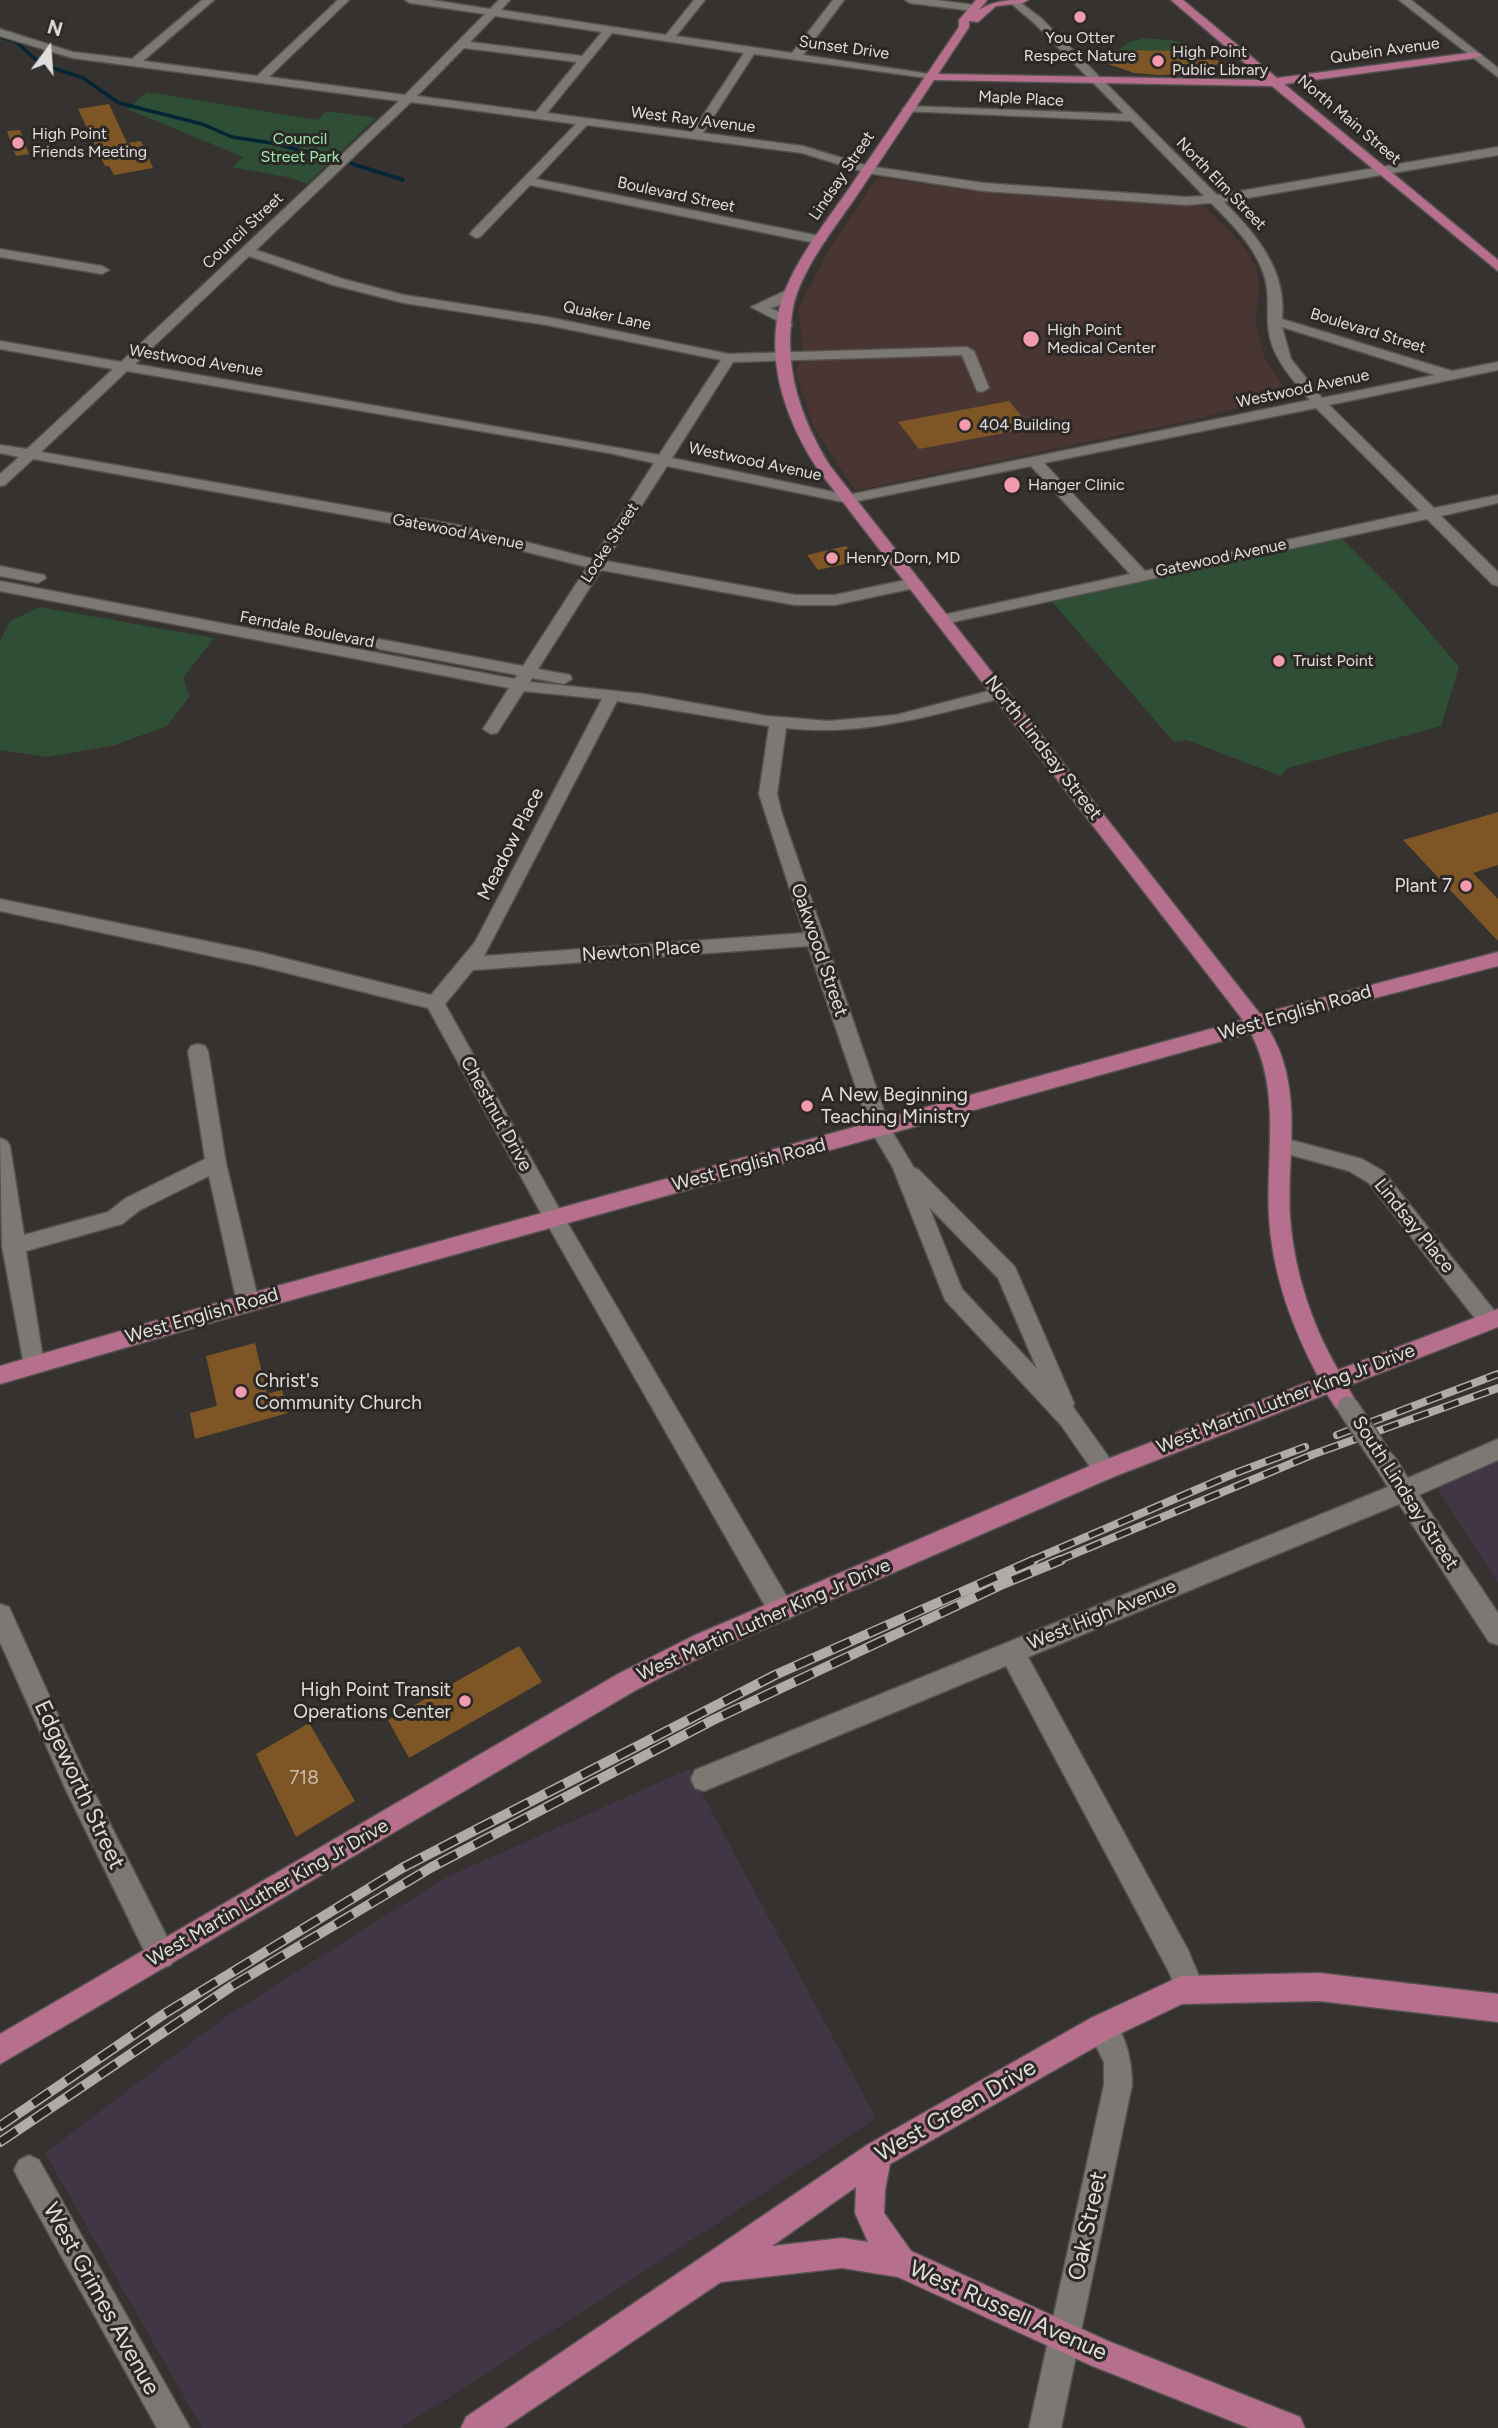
<!DOCTYPE html>
<style>
body{margin:0}
#map{position:relative;width:1498px;height:2428px;overflow:hidden;background:#36322f;font-family:Figtree,sans-serif}
canvas{display:block}
.north{position:absolute;left:14px;top:14px;width:70px;height:70px;-webkit-text-stroke:5px #2c2825;paint-order:stroke;rotate:16deg;font-size:19px;font-weight:700;line-height:28px;text-align:center;color:#e0dedc}
.north::after{content:'';display:block;margin:auto;width:24px;height:32px;background:#e0dedc;clip-path:polygon(50% 0,100% 100%,50% 72%,0 100%)}
</style>
<div id="map">
<canvas width="1498" height="2428"></canvas>
<div class="north">N</div>
</div>
<script>
const ctx = document.querySelector('canvas').getContext('2d');
ctx.lineJoin = 'round';
function fillPath(path, color) { ctx.fillStyle = color; ctx.fill(path, 'evenodd'); }
function trace(path, color, width, dash) { ctx.strokeStyle = color; ctx.lineWidth = width; ctx.lineCap = dash ? 'butt' : 'round'; ctx.setLineDash(dash || []); ctx.stroke(path); }
function drawText(font, color, halo, rows, align = 'center') {
  ctx.font = font + ' Figtree,sans-serif'; ctx.lineWidth = 6; ctx.setLineDash([]); ctx.textBaseline = 'middle'; ctx.strokeStyle = halo; ctx.fillStyle = color; for (const [text, x, y, turn = 0] of rows) {
    ctx.save(); ctx.translate(x, y); ctx.rotate((+turn || 0) * Math.PI / 180); ctx.textAlign = isNaN(turn) ? turn : align; if (halo) ctx.strokeText(text, 0, 0); ctx.fillText(text, 0, 0); ctx.restore();
  }
}
fillPath(new Path2D(`
 M1498,1460v123l-61,-95z
 M689,1769l187,349 -217,144 -258,166h-199l-157,-275 179,-135 221,-140z`), '#403646');
fillPath(new Path2D(`
 M883,178l115,16 206,12 40,41 11,18 5,22 -5,33 2,10 9,31 22,33 -4,7 -60,10 -23,7 -342,72 -6,-2 -40,-62 -15,-45 -2,-14 7,-5v-14l-5,-39 32,-61 45,-67z`), '#493532');
fillPath(new Path2D(`
 M1146,38l32,3 21,11 -81,-2 11,-8z
 M147,92l171,28 8,-9 50,7 -69,66 -15,-6 -60,-11 11,-10 -116,-48z
 M1338,535l60,60 61,72 -18,59 -153,42 -7,8 -94,-36 -13,2 -122,-140z
 M40,607l174,31 -31,40 7,18 -23,30 -52,19 -68,12 -47,-7v-109l10,-20z`), '#2e4e35');
trace(new Path2D(`
 M0,37l15,4 26,23 42,14 36,25 83,21 30,13 39,6 61,15
 M350,163l53,17`), '#032637', 3.5);
fillPath(new Path2D(`
 M1115,50l78,1 1,6 33,5 -45,12 -23,1 -25,-2 -40,-14 1,-2h22z
 M109,104l18,39 14,-2 12,27 -39,7 -5,-9h-4l-27,-57z
 M20,130l9,24 -13,2 -9,-25z
 M1009,401l22,27 -112,21 -21,-27z
 M846,546l12,15 -40,9 -11,-15z
 M1498,812v53l-25,8 25,26v42l-95,-101z
 M255,1343l12,51 15,-4 6,23 -93,26 -5,-26 27,-7 -11,-50z
 M519,1646l23,36 -133,76 -21,-38z
 M309,1723l46,78 -59,36 -40,-83z`), '#7e5625');
const minor = new Path2D(`
 M202,0h12l-71,61 114,15 81,-76h11l-80,77 136,18 80,-81 -75,-11 -5,-3h27l58,9 9,-9h11l-9,10 165,25 28,-35h11l-29,36 116,17 41,-53h11l-41,55 127,19 4,1v4l-180,-25 -51,79 100,13 65,20 115,17 203,14 18,-1 -73,-75 -227,-10 -2,-2 6,-3 216,8 -91,-92 -26,-22h10l24,18 176,177 281,-48v8l-274,47c32,32 63,68 58,117l170,52 46,-9v8l-169,35 105,103 64,-13v8l-57,13 57,56v14l-6,-2 -65,-65 -483,105 -6,-2 -2,-3 2,-3 192,-42 -99,-108 -183,37 -181,-37 -61,95 189,34h40l80,-17 8,5 -8,5 -80,17h-40l-194,-35 -63,99 32,6 2,4 -8,5 -32,-6 -2,4 114,12 123,22 62,5 67,-6 104,-27 6,1 2,4 -2,4c-74,18 -143,40 -220,31l-9,66 5,20 108,314 24,40 4,1 97,98 59,136 -1,4 40,56 4,7 -4,7 -8,3 -8,-3 -36,-52 -116,-125 -52,-132 -23,-39 -62,-183 -335,24 -28,34 116,208 229,390 3,8 -3,8 -9,3 -9,-3 -225,-394 -119,-216 -169,-42 -259,-55v-12l259,53 172,43 44,-53 127,-243 -78,-8 -27,42 -6,1 -8,-5 26,-41 -509,-97v-10l515,98 2,-4 -138,-26 -8,-5 8,-5 144,27 64,-99 -124,-31 -430,-77 -28,26 -5,1v-12l19,-17 -19,-4v-8l27,4 86,-80 -113,-20v-8l121,21 278,-261 -327,-43 -72,-22v-7l73,23 59,7zM495,16l107,16 -20,24 -112,-14zM612,33l132,20 -52,79 -145,-19zM464,48l113,14 -41,50 -119,-16zM411,102l165,22 -104,107 -2,3 6,4 4,-1 50,-52 290,59 6,-4 -6,-4 -284,-57 51,-54 215,28 65,20 116,18 203,14 25,-2c20,20 42,41 52,69 7,18 4,35 5,53 2,31 23,53 42,75l-462,95 -176,-37 61,-96 229,-7 15,36 5,1 7,-4 -15,-37 -7,-4 -238,7 -182,-37 -143,-22 -61,-16 -87,-29zM249,256l84,29 71,18 143,22 174,35 -62,95 -524,-91zM1282,327l153,48 -113,23 -31,-39zM127,371l482,82 45,10 -61,96 -130,-33 -422,-74zM1316,408l104,103 -275,60 -101,-108zM617,701l152,25 -10,68 45,139 -320,23zM929,1207l69,71 39,91 -75,-80z
 M905,0h31l38,5 5,3 -5,3 -64,-8z
 M1399,0h12l87,68v9z
 M0,249l102,17 7,4 -7,4 -102,-17z
 M791,288l5,1v6l-10,8 -16,5 17,7 5,10 -2,3h-10l-4,-8 -25,-13z
 M0,566l44,9 2,3 -8,5 -38,-7z
 M198,1044l7,2 3,5 18,112 33,140 -3,6 -8,3 -8,-3 -3,-6 -28,-127 -69,34 -18,14 -96,27 18,114 -3,6 -8,3 -8,-3 -23,-125 -2,-108 7,3 3,5 14,89 84,-23 18,-14 79,-39 -17,-108 3,-5z
 M1280,1137l82,22 21,12 114,143v12l-8,3 -8,-3 -112,-143 -20,-12 -76,-21 -3,-5 3,-5z
 M1498,1439v21l-79,35 79,118v32l-9,-3 -90,-138 -371,153 160,293 17,40 -4,10 -10,4 -10,-4 -13,-30 -162,-304 -302,125 -9,-3 -4,-9 4,-9 693,-283 -19,-30 4,-7c19,-7 26,15 35,28z
 M0,1604l9,3 74,163 88,175 4,10 -4,10 -10,4 -10,-4 -86,-177 -65,-146z
 M1101,2014c25,10 31,47 31,71l-71,343h-32l75,-343v-23l-17,-34 4,-10z
 M29,2155l10,5 151,268h-33l-138,-248 -5,-10 5,-10z`);
const major = new Path2D(`
 M976,0h11l-8,10c15,-10 31,-10 49,-10l-5,3 -27,3 -18,16 -9,-1v6l-31,47 327,6 -94,-80h12l94,78 199,-26 6,3 -6,3 -192,26 214,176v11l-226,-185 -338,-6c-27,41 -54,81 -81,121 -21,30 -57,76 -61,113 -8,56 9,105 38,152l430,548 238,-62v14l-231,60c6,11 13,23 16,35 16,50 4,104 7,156 4,53 21,106 48,153l160,-61v18l-151,59 12,21 -3,7c-17,5 -21,-8 -29,-20l-214,83 -402,175 -75,38 -636,374v-30l618,-360 75,-38 404,-173 222,-85c-27,-50 -47,-105 -50,-162 -3,-64 12,-124 -18,-183l-1003,279 -248,72v-18l248,-72 995,-274 -424,-549c-31,-46 -53,-105 -40,-161 9,-41 45,-85 69,-120 37,-54 74,-109 111,-163v-7z
 M1319,1973l179,21v28l-179,-21 -137,3 -71,34 -221,126 -5,26 -1,23 27,38 197,90 192,76 5,11h-56l-159,-63 -192,-88 -56,-9 -121,14 -217,146h-43l5,-11 401,-272 224,-127 90,-42zM856,2187l-1,26 13,29 -26,-4 -70,8z`);
trace(minor, '#54514e', 3);
trace(major, '#54514e', 3);
fillPath(minor, '#7c7874');
fillPath(major, '#b6708d');
const railFar1 = new Path2D(`
 M1337,1435l161,-61
 M1030,1561l203,-87 72,-27
 M1057,1561l257,-107 184,-66`);
const rail = new Path2D(`
 M0,2126l164,-112 238,-146 373,-193 259,-115
 M0,2142l232,-156 200,-119 281,-147 292,-137 56,-23`);
trace(railFar1, '#aeaba9', 8);
trace(rail, '#aeaba9', 10);
trace(railFar1, '#2c2825', 5, [16]);
trace(rail, '#2c2825', 7, [20]);
const minorBridge = new Path2D(`
 M1348,1407l33,50`);
trace(minorBridge, '#54514e', 24, []);
trace(minorBridge, '#7c7874', 21);
for (const [x, y, r, color] of [
 [1080,17,7,"#f29aae"],
 [1158,61,7,"#f29aae"],
 [18,143,7,"#f29aae"],
 [1031,339,9,"#f29aae"],
 [965,425,7,"#f29aae"],
 [1012,485,9,"#f29aae"],
 [832,558,7,"#f29aae"],
 [1279,661,7,"#f29aae"],
 [1466,886,7,"#f29aae"],
 [807,1106,7,"#f29aae"],
 [241,1392,7,"#f29aae"],
 [465,1701,7,"#f29aae"]
]) { const dot = new Path2D(); dot.arc(x, y, r, 0, 2 * Math.PI); ctx.fillStyle = color; ctx.fill(dot); trace(dot, '#2c2825', 2.5); }
drawText('16px', '#e0dedc', '#2c2825', [
 ["You Otter",1080,38,"center"],
 ["Respect Nature",1080,56,"center"],
 ["High Point",1172,52],
 ["Public Library",1172,70],
 ["High Point",32,134],
 ["Friends Meeting",32,152],
 ["High Point",1047,330],
 ["Medical Center",1047,348],
 ["404 Building",979,425],
 ["Hanger Clinic",1028,485],
 ["Henry Dorn, MD",846,558],
 ["Truist Point",1293,661]
], 'left');
drawText('16px', '#e0dedc', '#2c2825', [
 ["Sunset Drive",844,48,8],
 ["Qubein Avenue",1385,51,-8],
 ["Maple Place",1021,99,3],
 ["West Ray Avenue",693,120,7],
 ["North Main Street",1349,120,40],
 ["Lindsay Street",842,176,-56],
 ["North Elm Street",1221,184,46],
 ["Boulevard Street",676,195,12],
 ["Council Street",243,231,-43],
 ["Quaker Lane",607,316,12],
 ["Boulevard Street",1368,331,17],
 ["Westwood Avenue",196,361,9],
 ["Westwood Avenue",1303,389,-12],
 ["Westwood Avenue",755,462,12],
 ["Gatewood Avenue",458,532,11],
 ["Locke Street",610,543,-57],
 ["Gatewood Avenue",1221,558,-12],
 ["Ferndale Boulevard",307,630,11]
]);
drawText('16px', '#9ceaad', '#2c2825', [
 ["Council",300,139],
 ["Street Park",300,157]
]);
drawText('19px', '#e0dedc', '#2c2825', [
 ["North Lindsay Street",1043,748,52],
 ["Meadow Place",511,844,-63],
 ["Oakwood Street",819,950,71],
 ["Newton Place",641,951,-4],
 ["West English Road",1295,1013,-16],
 ["Chestnut Drive",496,1114,61],
 ["West English Road",749,1165,-15],
 ["Lindsay Place",1414,1226,51],
 ["West English Road",202,1316,-16],
 ["West Martin Luther King Jr Drive",1286,1399,-21],
 ["South Lindsay Street",1405,1493,57],
 ["West High Avenue",1102,1615,-22],
 ["West Martin Luther King Jr Drive",764,1620,-24],
 ["West Martin Luther King Jr Drive",268,1893,-30]
]);
drawText('19px', '#e0dedc', '#2c2825', [
 ["Plant 7",1452,886],
 ["A New Beginning",821,1095,"left"],
 ["Teaching Ministry",821,1117,"left"],
 ["Christ's",255,1381,"left"],
 ["Community Church",255,1403,"left"],
 ["High Point Transit",451,1690],
 ["Operations Center",451,1712]
], 'right');
drawText('19px', '#c8bcae', null, [
 ["718",304,1778]
]);
drawText('23px', '#e0dedc', '#2c2825', [
 ["Edgeworth Street",79,1785,65],
 ["West Green Drive",956,2111,-30],
 ["Oak Street",1088,2226,-78],
 ["West Grimes Avenue",101,2299,61],
 ["West Russell Avenue",1008,2311,24]
]);
</script>
